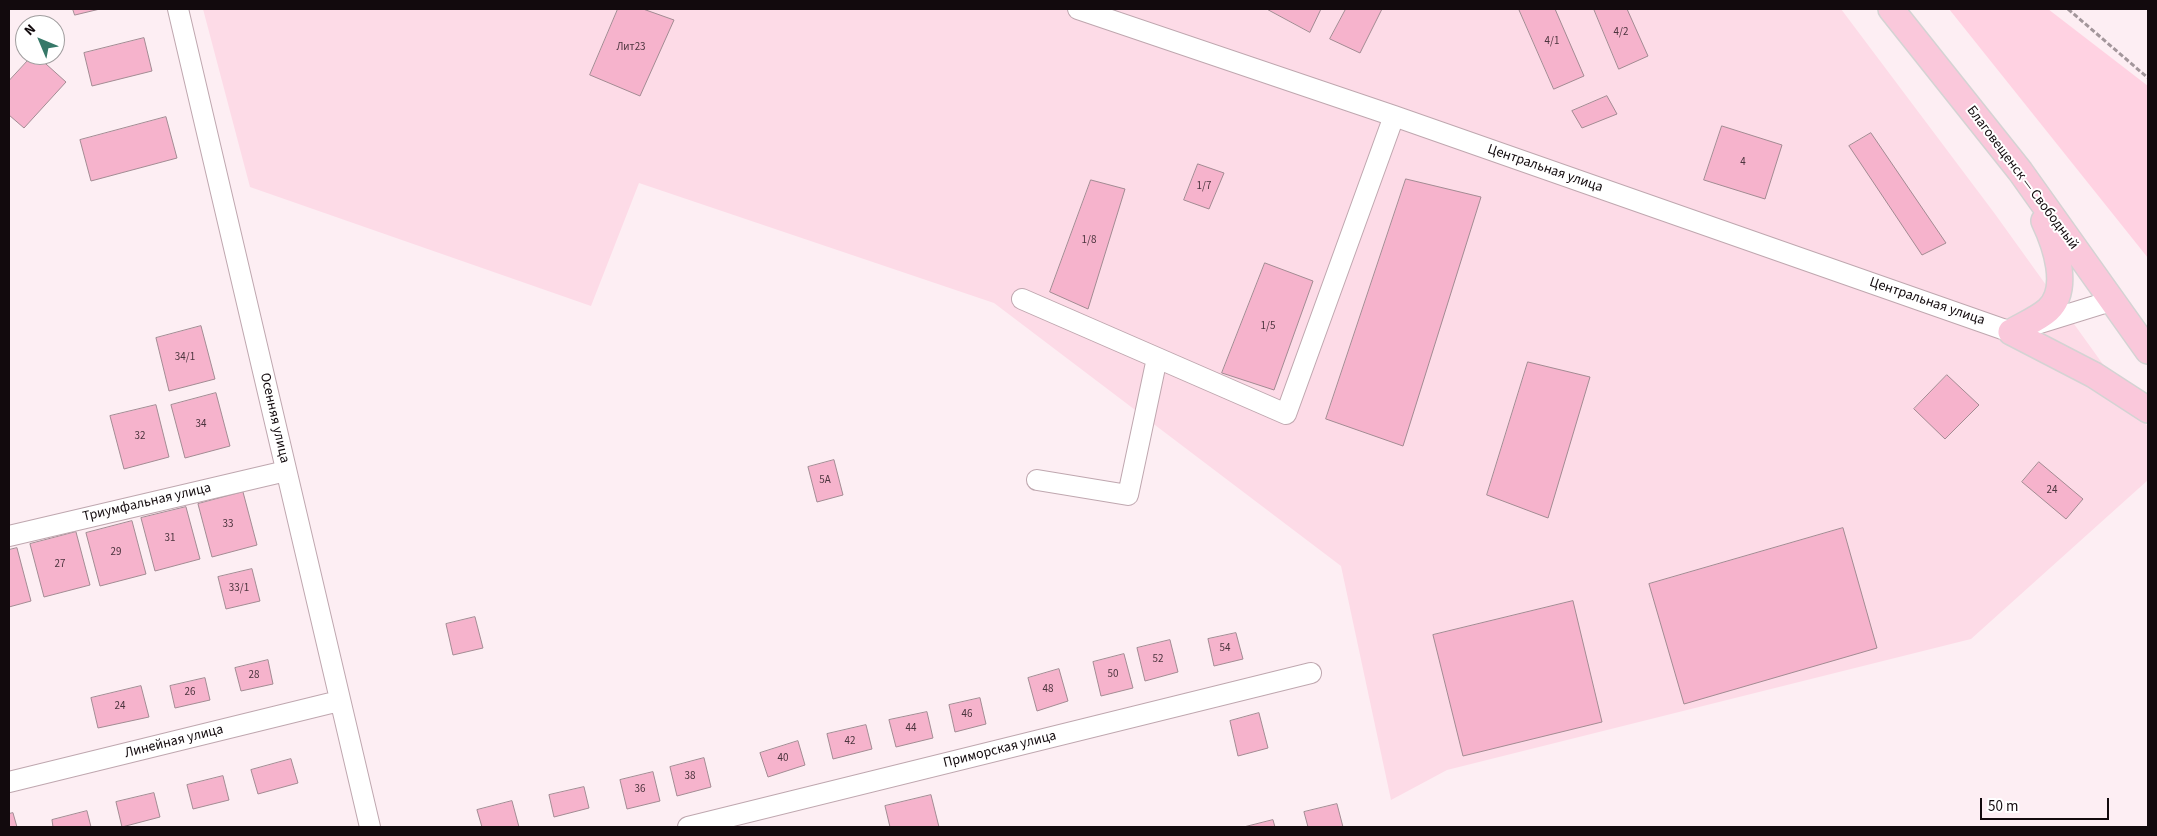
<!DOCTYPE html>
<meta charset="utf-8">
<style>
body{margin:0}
#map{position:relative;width:2157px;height:836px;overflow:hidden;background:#fdeef3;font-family:"Source Sans 3",sans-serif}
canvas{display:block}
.frame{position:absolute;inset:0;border:10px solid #120a0d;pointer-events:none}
.north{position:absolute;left:15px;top:15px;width:50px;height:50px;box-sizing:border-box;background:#fff;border:1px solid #a09d9e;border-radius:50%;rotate:315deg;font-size:14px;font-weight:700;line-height:20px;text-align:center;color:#120a0d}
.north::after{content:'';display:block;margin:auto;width:18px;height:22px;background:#367868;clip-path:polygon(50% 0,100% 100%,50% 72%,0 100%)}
.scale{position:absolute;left:1980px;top:798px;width:129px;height:22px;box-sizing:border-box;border:2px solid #120a0d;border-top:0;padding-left:6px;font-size:15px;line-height:18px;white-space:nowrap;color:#120a0d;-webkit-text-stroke:4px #fff;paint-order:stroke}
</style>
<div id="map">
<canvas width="2157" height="836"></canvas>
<div class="frame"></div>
<div class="north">N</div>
<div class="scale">50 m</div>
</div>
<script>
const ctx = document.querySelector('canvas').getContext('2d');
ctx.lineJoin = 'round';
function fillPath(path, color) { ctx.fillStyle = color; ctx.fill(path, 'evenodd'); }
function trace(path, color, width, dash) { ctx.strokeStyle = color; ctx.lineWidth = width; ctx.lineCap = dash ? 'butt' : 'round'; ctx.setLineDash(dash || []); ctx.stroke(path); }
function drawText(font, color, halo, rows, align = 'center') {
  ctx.font = font + ' "Source Sans 3",sans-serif'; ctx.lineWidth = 4; ctx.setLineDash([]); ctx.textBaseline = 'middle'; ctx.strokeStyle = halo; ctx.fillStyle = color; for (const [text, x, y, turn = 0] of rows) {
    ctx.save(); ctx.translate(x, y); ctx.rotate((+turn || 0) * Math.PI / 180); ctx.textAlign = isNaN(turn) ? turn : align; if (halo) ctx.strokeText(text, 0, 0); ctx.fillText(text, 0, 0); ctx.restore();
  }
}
fillPath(new Path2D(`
 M203,9h1638l154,205 153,213v53l-177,159 -524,131 -56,30 -50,-234 -347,-263 -355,-120 -48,123 -341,-119z`), '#fddbe7');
fillPath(new Path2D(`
 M1949,9h99l100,77v172z`), '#ffd2e2');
const building = new Path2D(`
 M73,9h27l-25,6z
 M618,9h25l31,11 -34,76 -50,-21z
 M1267,9h54l-11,23z
 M1346,9h36l-22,44 -30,-14z
 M1519,9h36l29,67 -30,13z
 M1594,9h33l21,47 -29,13z
 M144,38l8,33 -60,15 -8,-33z
 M33,55h3l30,27 -42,46 -15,-13v-34z
 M1607,96l10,18 -35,14 -10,-17z
 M166,117l11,41 -86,23 -11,-41z
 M1722,126l60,19 -17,54 -61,-19z
 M1871,133l75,110 -24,12 -73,-109z
 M1198,164l26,9 -15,36 -25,-9z
 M1406,179l75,18 -78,249 -77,-27z
 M1091,180l34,9 -37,120 -38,-17z
 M1265,263l48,18 -39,109 -52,-17z
 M201,326l14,53 -46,12 -13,-53z
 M1528,362l62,15 -42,141 -61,-23z
 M1947,375l32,30 -34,34 -31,-30z
 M216,393l14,53 -45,12 -14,-53z
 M156,405l13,52 -45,12 -14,-53z
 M834,460l9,35 -26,7 -9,-35z
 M2039,462l44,37 -17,20 -44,-37z
 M243,492l14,53 -45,12 -14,-53z
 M186,507l14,52 -45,12 -14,-53z
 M132,521l14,53 -46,12 -14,-53z
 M1843,528l34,120 -193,56 -35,-120z
 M76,532l14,53 -46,12 -14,-53z
 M17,548l14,53 -22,6v-57z
 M252,569l8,32 -34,8 -8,-32z
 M1573,601l29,121 -139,34 -30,-121z
 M475,617l8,31 -30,7 -7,-31z
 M1236,633l7,26 -29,7 -6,-27z
 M1170,640l8,32 -33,9 -8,-33z
 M1124,654l9,34 -32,8 -8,-34z
 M268,660l5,24 -32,7 -6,-23z
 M1059,669l9,32 -31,10 -9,-33z
 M205,678l5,22 -35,8 -5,-22z
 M141,686l8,31 -51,11 -7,-30z
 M980,698l6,26 -31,8 -6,-27z
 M927,712l6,26 -37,9 -7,-27z
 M1259,713l9,35 -30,8 -8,-35z
 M866,725l6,24 -39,10 -6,-25z
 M798,741l7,24 -37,12 -8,-24z
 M704,758l7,29 -34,9 -7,-29z
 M291,759l7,24 -40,11 -7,-24z
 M653,772l7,29 -33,8 -7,-29z
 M223,776l6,24 -36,9 -6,-24z
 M584,787l5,21 -35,9 -5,-22z
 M154,793l6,24 -38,10 -6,-25z
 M931,795l8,32h-49l-5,-21z
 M512,801l7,26h-37l-5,-17z
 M1337,804l6,23h-35l-4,-15z
 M87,811l4,16h-38l-1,-7z
 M13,813l4,14h-8v-13z
 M1273,820l2,7h-31z`);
fillPath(building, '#f6b3cc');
trace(building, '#a38b93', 1);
const minor = new Path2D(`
 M178,9l192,818
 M1078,9l316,107 617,216 100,-31
 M1022,299l264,115 108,-298
 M1037,480l91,15 29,-137
 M9,536l277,-65
 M9,782l330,-81
 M688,827l623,-154`);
const major = new Path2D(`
 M1891,9l129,162 128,180
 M2011,332c12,-7 27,-13 37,-22 23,-21 7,-66 -4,-89
 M2011,332l83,43 54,35`);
trace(minor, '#bfa7af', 22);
trace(major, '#d4d3d3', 28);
trace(new Path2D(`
 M2068,9l80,69`), '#a3969b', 3, [5, 2.5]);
trace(minor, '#fff', 20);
trace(major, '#fac8db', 25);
drawText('11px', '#4b343d', null, [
 ["4/2",1621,33],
 ["4/1",1552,42],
 ["Лит23",631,48],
 ["4",1743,163],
 ["1/7",1204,187],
 ["1/8",1089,241],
 ["1/5",1268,327],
 ["34/1",185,358],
 ["34",201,425],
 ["32",140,437],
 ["5А",825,481],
 ["24",2052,491],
 ["33",228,525],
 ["31",170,539],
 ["29",116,553],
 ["27",60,565],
 ["33/1",239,589],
 ["54",1225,649],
 ["52",1158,660],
 ["50",1113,675],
 ["28",254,676],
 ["48",1048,690],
 ["26",190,693],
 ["24",120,707],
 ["46",967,715],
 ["44",911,729],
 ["42",850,742],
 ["40",783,759],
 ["38",690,777],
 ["36",640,790]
]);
drawText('14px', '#120a0d', '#fff', [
 ["Центральная улица",1545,169,19],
 ["Благовещенск — Свободный",2022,178,53],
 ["Центральная улица",1927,302,19],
 ["Осенняя улица",274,418,77],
 ["Триумфальная улица",147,503,-13],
 ["Линейная улица",174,742,-14],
 ["Приморская улица",1000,750,-14]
]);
</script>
